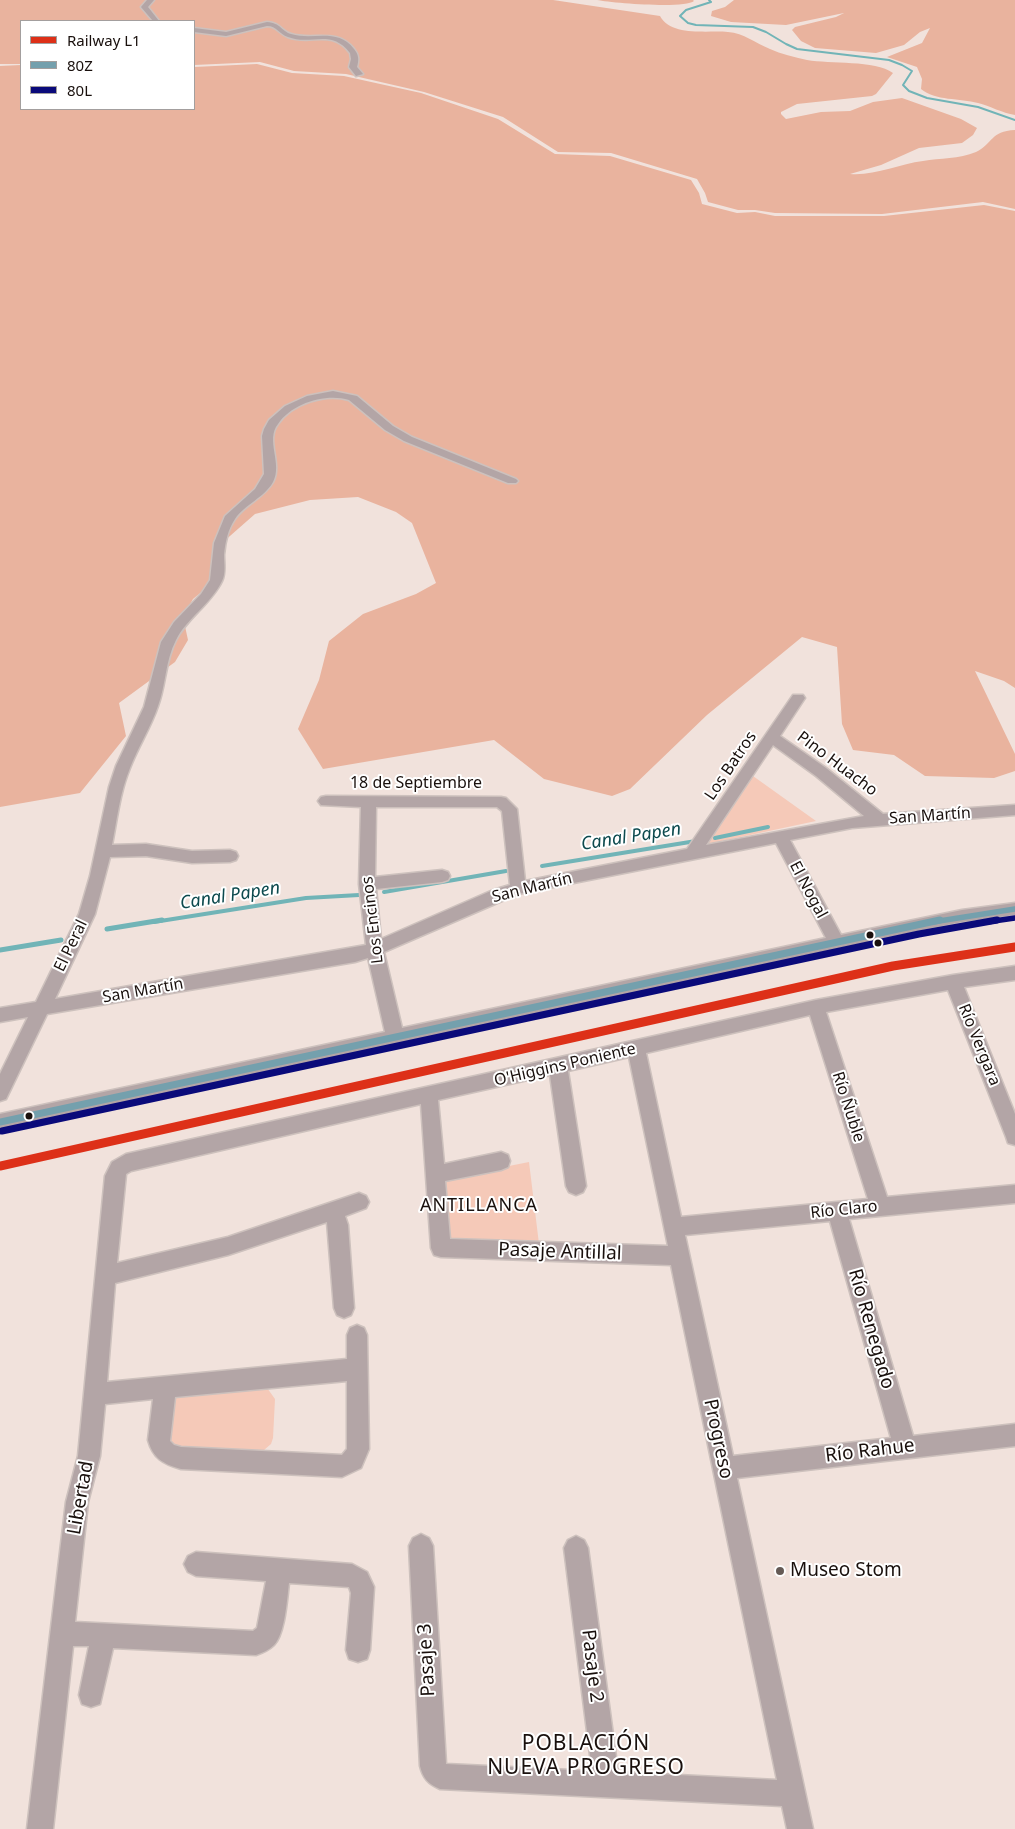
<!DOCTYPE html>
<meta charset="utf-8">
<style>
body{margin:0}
#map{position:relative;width:1015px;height:1829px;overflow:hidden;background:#f1e2dc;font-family:"Noto Sans",sans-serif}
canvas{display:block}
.legend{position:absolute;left:20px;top:20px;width:175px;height:90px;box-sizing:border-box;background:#fff;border:1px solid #a39f9e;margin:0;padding:6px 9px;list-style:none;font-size:15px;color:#19100d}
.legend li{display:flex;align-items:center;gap:10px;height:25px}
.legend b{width:25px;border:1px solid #a39f9e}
</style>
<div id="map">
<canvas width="1015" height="1829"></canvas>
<ul class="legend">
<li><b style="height:6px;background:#dd3018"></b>Railway L1</li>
<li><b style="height:6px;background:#74a0ad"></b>80Z</li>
<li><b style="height:6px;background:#0a0a7a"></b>80L</li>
</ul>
</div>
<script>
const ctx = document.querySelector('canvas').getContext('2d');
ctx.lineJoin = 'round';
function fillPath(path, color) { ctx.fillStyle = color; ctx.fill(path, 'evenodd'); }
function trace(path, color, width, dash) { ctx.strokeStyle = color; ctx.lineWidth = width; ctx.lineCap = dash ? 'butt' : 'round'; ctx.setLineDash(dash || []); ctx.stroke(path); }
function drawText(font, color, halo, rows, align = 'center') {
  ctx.font = font + ' "Noto Sans",sans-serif'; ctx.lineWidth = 4; ctx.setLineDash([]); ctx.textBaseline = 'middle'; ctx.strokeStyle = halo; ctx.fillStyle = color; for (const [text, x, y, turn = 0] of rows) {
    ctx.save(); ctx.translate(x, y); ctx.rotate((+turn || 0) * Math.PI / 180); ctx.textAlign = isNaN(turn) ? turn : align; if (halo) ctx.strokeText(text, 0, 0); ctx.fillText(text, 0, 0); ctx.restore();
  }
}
fillPath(new Path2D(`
 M753,776l63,45 -108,23 -2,-4z
 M529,1162l10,82 -91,-2 -7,-58 8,-6z
 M265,1385l10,14 -2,39 -2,6 -7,6 -81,-2 -8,-2 -7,-10 7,-38 6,-6z`), '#f5c9b8');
fillPath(new Path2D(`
 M0,0h553l107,16c11,21 48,14 68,16 16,1 27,11 42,17 11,5 24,8 37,11 23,4 68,0 86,13l-17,21 -4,2 -75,8 -16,8v2l5,5 35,-7 29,-1 23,-9 29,-4 59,21 16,9 -4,7 -11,8 -43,5 -38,17 -31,9c24,2 49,-10 73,-13 17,-3 36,-2 53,-9 17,-8 14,-21 39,-22v79l-32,-7 -101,12 -107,-1 -20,-3h-17l-30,-8 -3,-9 -8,-14 -86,-26 -53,-1 -55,-35 -79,-25 -78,-18 -52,-3 -34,-9 -66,3v-44h-173v43h-21z
 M597,0h96l1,1c-9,8 -82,2 -97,-1z
 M734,0h281v115c-13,-2 -25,-9 -37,-12 -18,-5 -43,-2 -57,-14l1,-10 -5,-12 -30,-10 35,-14 8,-15 -10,4 -16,13 -28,8 -61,-5 -14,-7 -9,-11 3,-3 41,-10 8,-4 -58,12 -55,-3 -20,-6 1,-5 13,-4z
 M257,64l35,9 52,3 77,17 77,26 57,35 55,2 81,24 8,13 3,11 35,9 18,-1 20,4h109l100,-11 31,6v477l-11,-7 -29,-10 40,83v17l-21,7 -69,-2 -31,-21 -41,-5 -11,-26 -5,-77 -35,-10 -95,78 -77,74 -18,7 -68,-17 -50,-39 -171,29 -25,-40 21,-49 10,-39 34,-27 53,-20 20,-11 -24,-60 -16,-11 -38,-15 -48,3 -55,14 -33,29 -1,33 -28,23 -10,18 5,23 -13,22 -56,41 7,33 -46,57 -80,14v-741l21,-1v44h173v-42z`), '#e9b39e');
trace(new Path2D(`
 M709,0l2,2 -25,8 -6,6 8,7 8,2 57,2 13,5 20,12 11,5 92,11 13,5 10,6 -9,14 6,6 18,7 51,9 37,13`), '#71b4b7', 2);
trace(new Path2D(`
 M715,838l53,-11
 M542,866l154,-25
 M384,892l122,-21
 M154,922l152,-24 53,-3`), '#71b4b7', 4);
trace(new Path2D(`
 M107,929l55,-9
 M0,950l61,-10`), '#71b4b7', 5);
const minor = new Path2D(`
 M147,0h7l-6,7 11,14h-6l-12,-14z
 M267,22c14,1 14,9 24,12 22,7 46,-7 63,15 5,6 5,11 3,18l6,7 -7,2 -7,-9 2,-8 -1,-6c-19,-25 -39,-7 -62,-16 -9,-3 -11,-11 -21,-11l-41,10 -32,-4v-4l32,4z
 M333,391l24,5 36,30 19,11 104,42 2,2 -2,2h-8l-104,-42 -19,-11 -36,-30c-23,-7 -57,3 -71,24 -13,16 5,40 -5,58 -9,16 -28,22 -38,37 -7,10 -10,24 -11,36 0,9 2,18 -2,26 -11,23 -35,37 -46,59 -11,21 -10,45 -18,66 -7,21 -20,41 -28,62 -10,24 -13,51 -18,77l34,-1 46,7 38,-1 6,2 2,4 -2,4 -6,2 -38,1 -46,-7 -36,1 -15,57 -40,85 311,-54 -7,-61 2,-77 -40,-2 -3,-4 3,-4 5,-1 175,1 5,1 11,11 8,72 162,-32 106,-154h10l2,3 -25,38 46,32 57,46 132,-9v10l-163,13 -62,12 51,95 121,-25 53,-7v12l-53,7 -45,9 -917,199v-16l385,-82 -17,-74 -13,4 -308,52 -41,85 -6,2v-27l28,-57 -28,5v-14l36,-6 43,-88 11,-38 19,-89 7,-21 28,-59 17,-65 13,-20 27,-28 9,-14 4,-37 11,-27 30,-27 9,-15 -2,-38 2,-7 5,-9 16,-14 22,-10zM773,745l43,31 48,40 -158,29zM376,807h121l5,4 8,74 -17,5 -112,49 -5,-50 66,-7 6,-2 2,-4 -2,-4 -6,-2 -67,7zM776,843l50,95 -424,90 -18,-76 134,-58z
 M1015,966v14l-51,7 51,127v31l-7,-2 -2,-6 -58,-147 -122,22 61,185 128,-12v18l-166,16 64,217 102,-12v22l-278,32 76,351h-26l-5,-23 -342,-17c-12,-5 -17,-11 -20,-23l-11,-220 4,-8 8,-4 8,4 4,8 13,218 146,7 -28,-223 4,-8 8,-4 8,4 4,8 30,224 159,8 -106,-515 -230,-8 -7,-2 -3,-7 -10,-144 -290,67 -5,3 -9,89 111,-26 131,-44 7,3 3,6 -3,6 -21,8 3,9 6,83 -3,7 -7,3 -7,-3 -3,-7 -7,-86 -99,33 -113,28 -8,99 240,-23v-24l3,-7 7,-3 7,3 3,7 2,114 -8,19 -19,9 -161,-8c-18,-5 -28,-11 -33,-29l5,-41 -48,5 -5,52 -12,46 -13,120 178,9 4,-3 9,-47 -70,-5 -8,-4 -4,-8 4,-8 8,-4 156,12 15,8 7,15 -4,63 -3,9 -9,3 -9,-3 -3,-9 5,-57 -2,-6 -60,-4c-2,16 -4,51 -15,62 -5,5 -12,8 -18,10l-143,-7 -13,56 -9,3 -9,-3 -3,-9 10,-49h-16l-20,183h-26l39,-327 12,-46 27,-280 7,-14 14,-8 690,-154 137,-25zM810,1015l58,184 -187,18 -35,-164zM629,1057l39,189 -218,-7 -5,-58 56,-11 7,-3 2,-6 -2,-6 -7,-3 -57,12 -6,-64 112,-25 16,111 3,6 7,3 7,-3 3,-6 -18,-115zM830,1221l61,217 -158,18 -48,-221zM347,1381v68l-5,6 -161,-8 -7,-2 -4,-4 5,-44z`);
trace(minor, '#cdc1bd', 3);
fillPath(minor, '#b3a5a6');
trace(new Path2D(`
 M933,922l82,-13`), '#74a0ad', 5.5);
trace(new Path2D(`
 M0,1122l940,-202`), '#74a0ad', 7);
trace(new Path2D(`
 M987,922l28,-4`), '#0a0a7a', 5.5);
trace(new Path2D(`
 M2,1131l917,-197 78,-14`), '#0a0a7a', 7);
trace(new Path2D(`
 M0,1166l893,-200 122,-19`), '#dd3018', 9);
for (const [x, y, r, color] of [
 [870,935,4.5,"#19100d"],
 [878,943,4.5,"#19100d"],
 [29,1116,4.5,"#19100d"],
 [780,1571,5,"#655a55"]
]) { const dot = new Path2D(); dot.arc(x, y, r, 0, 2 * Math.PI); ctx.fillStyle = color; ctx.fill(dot); trace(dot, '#fff', 2); }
drawText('16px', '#19100d', '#fff', [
 ["Pino Huacho",837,764,37],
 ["Los Batros",731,766,-56],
 ["18 de Septiembre",416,783],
 ["San Martín",930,816,-4],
 ["San Martín",532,888,-14],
 ["El Nogal",808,890,62],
 ["Los Encinos",373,920,-97],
 ["El Peral",71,946,-64],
 ["San Martín",143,991,-10],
 ["Río Vergara",979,1045,68],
 ["O'Higgins Poniente",565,1065,-13],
 ["Río Ñuble",848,1107,72],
 ["Río Claro",844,1210,-6]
]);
drawText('italic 18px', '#0d4a4e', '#fff', [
 ["Canal Papen",631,837,-9],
 ["Canal Papen",230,896,-9]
]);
ctx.letterSpacing = '1px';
drawText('18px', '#19100d', '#fff', [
 ["ANTILLANCA",479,1206]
]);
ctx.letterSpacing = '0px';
drawText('19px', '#19100d', '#fff', [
 ["Pasaje Antillal",560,1252,2],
 ["Río Renegado",871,1329,74],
 ["Progreso",718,1439,78],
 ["Río Rahue",870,1451,-7],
 ["Libertad",81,1498,-80],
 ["Pasaje 3",427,1660,-93],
 ["Pasaje 2",592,1666,83]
]);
drawText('19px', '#19100d', '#fff', [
 ["Museo Stom",790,1571]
], 'left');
ctx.letterSpacing = '1px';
drawText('21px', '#19100d', '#fff', [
 ["POBLACIÓN",586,1744],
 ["NUEVA PROGRESO",586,1768]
]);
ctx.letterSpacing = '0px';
</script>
